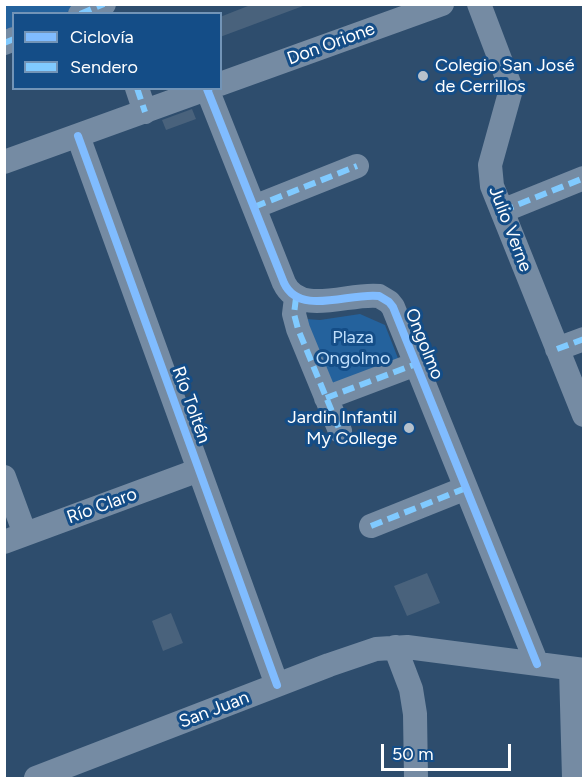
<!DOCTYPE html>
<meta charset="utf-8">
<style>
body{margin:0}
#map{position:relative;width:588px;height:783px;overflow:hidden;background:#2e4d6d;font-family:Figtree,sans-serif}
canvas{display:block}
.frame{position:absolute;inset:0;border:6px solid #fff;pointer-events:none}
.legend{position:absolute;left:12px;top:12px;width:210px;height:78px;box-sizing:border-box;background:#144d87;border:2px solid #7294b7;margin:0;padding:8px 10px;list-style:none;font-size:18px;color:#fff}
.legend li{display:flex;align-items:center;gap:12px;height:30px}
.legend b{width:30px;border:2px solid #7294b7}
.scale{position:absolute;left:381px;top:744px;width:130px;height:27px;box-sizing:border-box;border:3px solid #fff;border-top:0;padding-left:8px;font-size:18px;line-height:21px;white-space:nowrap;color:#fff;-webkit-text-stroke:4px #144d87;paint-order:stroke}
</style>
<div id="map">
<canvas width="588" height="783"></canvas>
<div class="frame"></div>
<ul class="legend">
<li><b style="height:8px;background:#80bcff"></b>Ciclovía</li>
<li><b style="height:8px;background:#80caff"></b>Sendero</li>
</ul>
<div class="scale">50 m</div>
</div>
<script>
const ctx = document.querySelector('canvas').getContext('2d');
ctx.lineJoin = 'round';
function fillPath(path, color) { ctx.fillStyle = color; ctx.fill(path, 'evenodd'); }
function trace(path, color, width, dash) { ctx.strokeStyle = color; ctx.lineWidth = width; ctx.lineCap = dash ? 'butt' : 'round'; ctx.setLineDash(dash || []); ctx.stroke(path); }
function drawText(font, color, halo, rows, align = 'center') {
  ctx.font = font + ' Figtree,sans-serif'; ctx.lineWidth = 6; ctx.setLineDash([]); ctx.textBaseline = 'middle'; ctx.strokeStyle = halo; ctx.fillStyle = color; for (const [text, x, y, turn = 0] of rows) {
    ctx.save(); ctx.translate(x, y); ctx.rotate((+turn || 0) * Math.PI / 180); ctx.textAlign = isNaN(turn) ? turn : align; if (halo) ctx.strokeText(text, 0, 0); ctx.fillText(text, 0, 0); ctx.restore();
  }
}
fillPath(new Path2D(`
 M5,5h83l-24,8 -50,1 -1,18 -8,3z
 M360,314l25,11 16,41 -68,23 -27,-70 14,1z`), '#24629d');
fillPath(new Path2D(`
 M253,4h50v2l-83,31v-20z
 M192,109l4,10 -30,11 -4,-10z
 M427,573l13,30 -33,13 -13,-30z
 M171,613l12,30 -20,8 -11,-30z`), '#49627c');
trace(new Path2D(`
 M479,4l30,79 1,10 -20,72 2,21 92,229
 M80,14l24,-10
 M4,43l10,-4
 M220,84l222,-80
 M137,88l8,24
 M207,89l77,194c16,34 66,9 95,13l10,6 4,5 144,357
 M78,136l199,549
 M4,162l205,-74
 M254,207l103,-41
 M502,211l82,-33
 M296,298l-2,16 4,15 42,102
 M557,349l27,-10
 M326,398l90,-34
 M4,477l21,57
 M371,526l95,-38
 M4,542l195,-72
 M395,647l16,42 4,25 1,64
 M571,669l3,109
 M36,778l293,-113 47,-16 31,-2 177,23`), '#758ba3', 24);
trace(new Path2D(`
 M80,14l24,-10
 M4,43l10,-4
 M137,88l8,24
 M254,207l103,-41
 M502,211l82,-33
 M296,298l-2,16 4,15 42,102
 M557,349l27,-10
 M326,398l90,-34
 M371,526l95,-38`), '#80caff', 6, [12, 6]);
trace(new Path2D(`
 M209,88l-2,1 77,194c16,34 66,9 95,13l10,6 4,5 144,357
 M78,136l199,549`), '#80bcff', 8);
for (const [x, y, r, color] of [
 [423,76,6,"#b6c1cc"],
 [409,428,6,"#b6c1cc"]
]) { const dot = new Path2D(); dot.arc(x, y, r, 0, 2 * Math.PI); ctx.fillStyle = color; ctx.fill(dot); trace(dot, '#144d87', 2); }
drawText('18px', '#fff', '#144d87', [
 ["Don Orione",331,44,-20],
 ["Julio Verne",510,229,69],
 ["Ongolmo",424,344,68],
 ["Río Toltén",191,405,70],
 ["Río Claro",102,506,-20],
 ["San Juan",214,710,-21]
]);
drawText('18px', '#fff', '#144d87', [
 ["Colegio San José",435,66],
 ["de Cerrillos",435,87],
 ["Jardin Infantil",397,418,"right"],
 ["My College",397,439,"right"]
], 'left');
drawText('18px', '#bfdefb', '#144d87', [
 ["Plaza",353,338],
 ["Ongolmo",353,359]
]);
</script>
